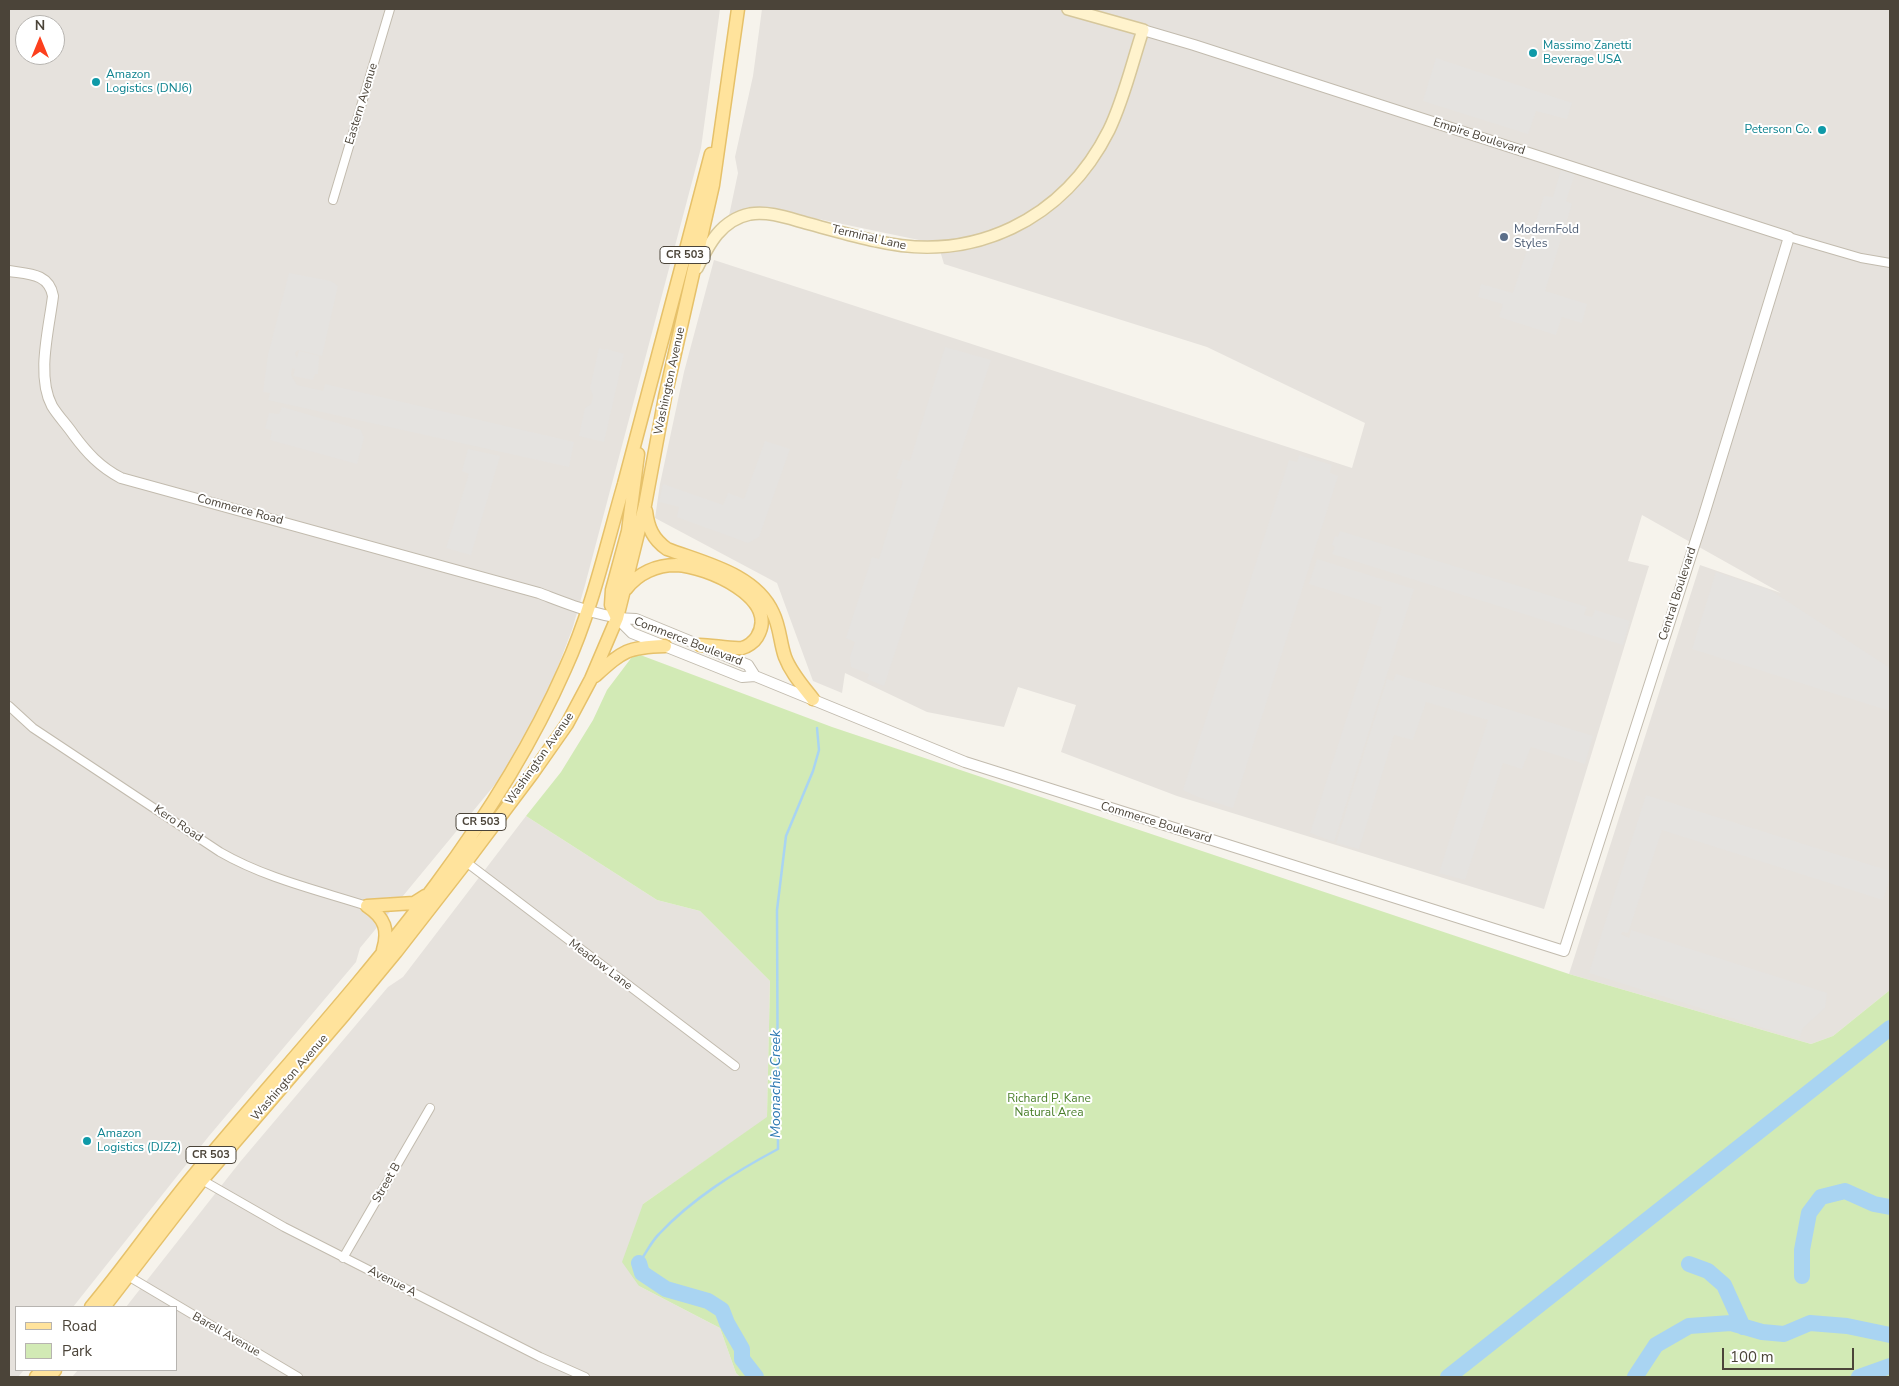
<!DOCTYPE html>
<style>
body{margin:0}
#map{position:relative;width:1899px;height:1386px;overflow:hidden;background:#f6f3ec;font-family:"Nunito Sans",sans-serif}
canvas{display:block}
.frame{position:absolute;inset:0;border:10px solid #4b4439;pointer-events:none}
.legend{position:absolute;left:15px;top:1306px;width:162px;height:65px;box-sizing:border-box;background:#fff;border:1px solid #b7b4b0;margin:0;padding:6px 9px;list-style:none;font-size:15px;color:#4b4439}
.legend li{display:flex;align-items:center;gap:10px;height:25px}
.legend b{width:25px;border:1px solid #b7b4b0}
.north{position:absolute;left:15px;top:15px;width:50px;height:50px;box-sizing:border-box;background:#fff;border:1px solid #b7b4b0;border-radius:50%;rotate:0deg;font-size:14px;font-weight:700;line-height:20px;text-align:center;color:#4b4439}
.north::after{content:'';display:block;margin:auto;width:18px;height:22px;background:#fc3f1d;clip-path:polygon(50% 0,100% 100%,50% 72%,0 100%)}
.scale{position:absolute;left:1722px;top:1348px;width:132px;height:22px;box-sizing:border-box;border:2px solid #4b4439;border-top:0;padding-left:6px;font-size:15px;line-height:18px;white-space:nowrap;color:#4b4439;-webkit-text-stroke:4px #fff;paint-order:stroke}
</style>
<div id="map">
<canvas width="1899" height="1386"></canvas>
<div class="frame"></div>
<ul class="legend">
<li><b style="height:6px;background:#ffe39c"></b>Road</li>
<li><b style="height:14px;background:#d2eab5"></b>Park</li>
</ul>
<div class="north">N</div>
<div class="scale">100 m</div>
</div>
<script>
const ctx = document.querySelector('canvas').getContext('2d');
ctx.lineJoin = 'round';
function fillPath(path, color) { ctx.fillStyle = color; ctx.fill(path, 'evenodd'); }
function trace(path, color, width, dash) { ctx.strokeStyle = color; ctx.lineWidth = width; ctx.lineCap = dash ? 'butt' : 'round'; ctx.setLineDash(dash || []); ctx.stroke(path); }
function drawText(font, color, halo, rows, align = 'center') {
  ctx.font = font + ' "Nunito Sans",sans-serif'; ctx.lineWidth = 4; ctx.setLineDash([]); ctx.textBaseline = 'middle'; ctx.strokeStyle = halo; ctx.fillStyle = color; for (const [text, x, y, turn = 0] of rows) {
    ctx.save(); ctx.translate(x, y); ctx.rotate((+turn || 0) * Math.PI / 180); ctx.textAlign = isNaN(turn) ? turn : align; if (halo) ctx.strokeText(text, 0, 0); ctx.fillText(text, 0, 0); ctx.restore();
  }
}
fillPath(new Path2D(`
 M9,9h711l-19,139 -116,437 -13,45 -28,73 -42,73 -142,172 -4,14 -147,174 -136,171h-57v63h8l-6,7h-9zM25,25h30v30h-30z
 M762,9h1128v981l-57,46 -22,8 -242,-70 131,-409 81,28 -139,-78 -14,46 21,5 -105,343 -367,-113 -116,-44 15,-47 -58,-18 -14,40 -77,-15 -82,-39 -3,20 -29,-12 -36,-98 -122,-65 5,-34 24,-112 30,-112 638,208 13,-45 -158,-76 -263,-83 -6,-20 -172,-36 -40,22 12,-57 -3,-16 18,-81z
 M526,816l131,84 43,11 70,70 -3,137 -124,86 -4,82 81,42 16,45 4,4h-668l6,-7h98v-63h-50l114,-145 148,-175 15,-10z`), '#e6e2dd');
fillPath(new Path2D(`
 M635,653l197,74 737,247 242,70 22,-8 57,-46v387h-1150l-4,-4 -16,-45 -81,-42 -17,-24 21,-58 124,-87 3,-136 -70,-70 -43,-11 -131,-84 35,-44 32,-52 14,-30z`), '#d2eab5');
fillPath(new Path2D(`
 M1436,58l136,45 -5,16 -31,-8 -8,23 -105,-33z
 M1561,170l14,4 -9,27 6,3 -27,87 42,13 -5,19 -20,-6 -6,18 -57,-18 4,-13 -25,-7 3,-13 32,9 31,-97 9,1z
 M289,273l42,8 7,5 -16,70 -24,-6 -3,3 2,5 2,-7 20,5 -1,18h-3l-2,6 -20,-4 2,-7 -3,-1 -1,7 6,10 26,6 2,-7 249,58 -5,25 -301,-67 2,-7 -7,-1 5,-37z
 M945,347l46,13 -107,326 -17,-7 2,-5 -18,-7 -1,-10 5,-15 -9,-4 26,-81 7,2 24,-78 -7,-3 7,-19 7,2z
 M599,348l6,2 1,-1 18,5 -20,88 -25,-6 6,-28 6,-4 2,-8 -3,-8z
 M282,407l79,23 3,8 -7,26 -87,-24 2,-9 -7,-3 4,-15 10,1z
 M765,441l25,8 -31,88 -11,6 -71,-26 2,-10 -20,-5 4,-18 60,21 5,-12 16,6z
 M468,449l32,7 -29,99 -25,-7 23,-74 -7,-3z
 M1299,455l33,10 -2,8 8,3 -105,332 -35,-11 -15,-7 106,-330 8,2z
 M1340,531l247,76 -3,8 8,2 3,-7 35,11 -7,24 -291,-91 3,-7 -3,-2 3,-9 3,1z
 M1317,559l97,30 -80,253 -24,-9 72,-226 -73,-23z
 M1716,572l54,18 120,78v43l-198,-62z
 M1396,674l197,62 -8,28 -54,-17 -9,22 -19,-6 -38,117 -26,-7 49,-153 -62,-18 -13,38 -19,-5 -35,114 -23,-6 51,-164 6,2z
 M1646,795l244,76v7l-7,22 -221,-70 -34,103 -6,-1 -1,2 8,4 2,-8 196,63 -2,15 -22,20 -4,11 -210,-66z`), '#e5e3e0');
trace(new Path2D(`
 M639,1263c7,-10 12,-21 20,-29 34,-36 76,-62 119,-85l-1,-239 9,-74 27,-65 6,-21 -2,-22`), '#a9d4f2', 2.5);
trace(new Path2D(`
 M639,1263l3,10 24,16 42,12 14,9 5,13 15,26v10l14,18
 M1689,1264l19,7 16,14 19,42
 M1802,1276v-26l7,-37 12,-16 24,-6 29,13 16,3
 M1448,1377l442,-349
 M1635,1377l21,-32 33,-19 42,-3 31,9 22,2 26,-11 37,3 43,9
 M1859,1377l31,-11`), '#a9d4f2', 16);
const minor = new Path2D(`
 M333,200l57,-191
 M1789,237l72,21 29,5
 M9,706l24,22 187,124c45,26 97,38 147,54
 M466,862l269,204
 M202,1180l82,47 256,130 45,20
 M343,1258l87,-150
 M128,1276l170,101`);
const tertiary = new Path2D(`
 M9,271c19,3 40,2 44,25 -4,33 -17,80 -1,110 6,10 15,19 21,28 14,19 27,33 48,44l418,115c32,12 62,25 97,26l112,46 7,11
 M617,618l15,15 110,44 13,-1 210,86 599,189 139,-433 86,-281 -595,-192 -51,-15`);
const secondary = new Path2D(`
 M697,268c12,-24 24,-48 53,-54 19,-3 38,4 56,9 23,6 46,13 70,18 97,23 188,-21 233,-111 15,-31 23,-67 34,-100l-75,-21`);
const primary = new Path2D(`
 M646,511c2,17 7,28 21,38 37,14 89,25 106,64 7,14 7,30 12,44 6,16 18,29 28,42
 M626,589c12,-16 31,-24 50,-24 30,1 105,33 81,72 -3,5 -10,10 -15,11 -12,1 -30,-3 -42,-3
 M617,618l-6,-13 1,-15 16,-59 10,-77
 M595,676c28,-25 32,-29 70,-30
 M367,906l47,-3 11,-7
 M367,906c18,12 22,24 16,44
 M91,1307c36,-43 67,-89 103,-132 133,-160 286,-313 371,-506 27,-59 41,-123 59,-185 30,-110 58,-220 87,-330
 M104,1307l98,-127 141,-164 53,-64 70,-90 66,-88 35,-50 24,-45 26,-61 28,-113 20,-108 48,-212 25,-176
 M36,1377l6,-7
 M49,1377l6,-7`);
trace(minor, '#c2bbae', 10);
trace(tertiary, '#c2bbae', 12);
trace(secondary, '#d6c79b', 14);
trace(primary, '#e6c16a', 15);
trace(minor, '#fff', 8);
trace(tertiary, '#fff', 10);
trace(secondary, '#fff3cd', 11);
trace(primary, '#ffe39c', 12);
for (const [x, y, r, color] of [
 [1533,53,5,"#0f9aa8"],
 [96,82,5,"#0f9aa8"],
 [1822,130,5,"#0f9aa8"],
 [1504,237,5,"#5c6f8a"],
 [87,1141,5,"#0f9aa8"]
]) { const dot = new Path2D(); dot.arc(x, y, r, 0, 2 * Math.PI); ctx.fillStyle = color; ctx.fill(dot); trace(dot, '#fff', 2); }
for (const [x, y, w] of [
 [685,255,50],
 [481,822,50],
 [211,1155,50]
]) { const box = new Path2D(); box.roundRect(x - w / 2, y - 8.5, w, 17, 4); ctx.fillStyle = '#fff'; ctx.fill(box); trace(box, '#4b4439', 1); }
drawText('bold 11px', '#4b4439', null, [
 ["CR 503",685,255],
 ["CR 503",481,822],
 ["CR 503",211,1155]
]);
drawText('12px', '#0d838f', '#fff', [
 ["Massimo Zanetti",1543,46],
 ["Beverage USA",1543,60],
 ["Amazon",106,75],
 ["Logistics (DNJ6)",106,89],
 ["Peterson Co.",1812,130,"right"],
 ["Amazon",97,1134],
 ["Logistics (DJZ2)",97,1148]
], 'left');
drawText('12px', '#4b4439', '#fff', [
 ["Eastern Avenue",362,104,-73],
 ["Empire Boulevard",1479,137,18],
 ["Terminal Lane",869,238,13],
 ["Washington Avenue",670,381,-78],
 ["Commerce Road",240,510,15],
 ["Central Boulevard",1678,594,-72],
 ["Commerce Boulevard",688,642,21],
 ["Washington Avenue",540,759,-55],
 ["Commerce Boulevard",1156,823,17],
 ["Kero Road",178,824,34],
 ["Meadow Lane",600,965,37],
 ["Washington Avenue",290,1078,-49],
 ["Street B",387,1183,-60],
 ["Avenue A",392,1282,27],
 ["Barell Avenue",226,1335,30]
]);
drawText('12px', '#4e5e75', '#fff', [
 ["ModernFold",1514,230],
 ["Styles",1514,244]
], 'left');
drawText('12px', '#4a7f2a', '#fff', [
 ["Richard P. Kane",1049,1099],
 ["Natural Area",1049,1113]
]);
drawText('italic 14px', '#2e7ab2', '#fff', [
 ["Moonachie Creek",777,1084,-90]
]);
</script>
